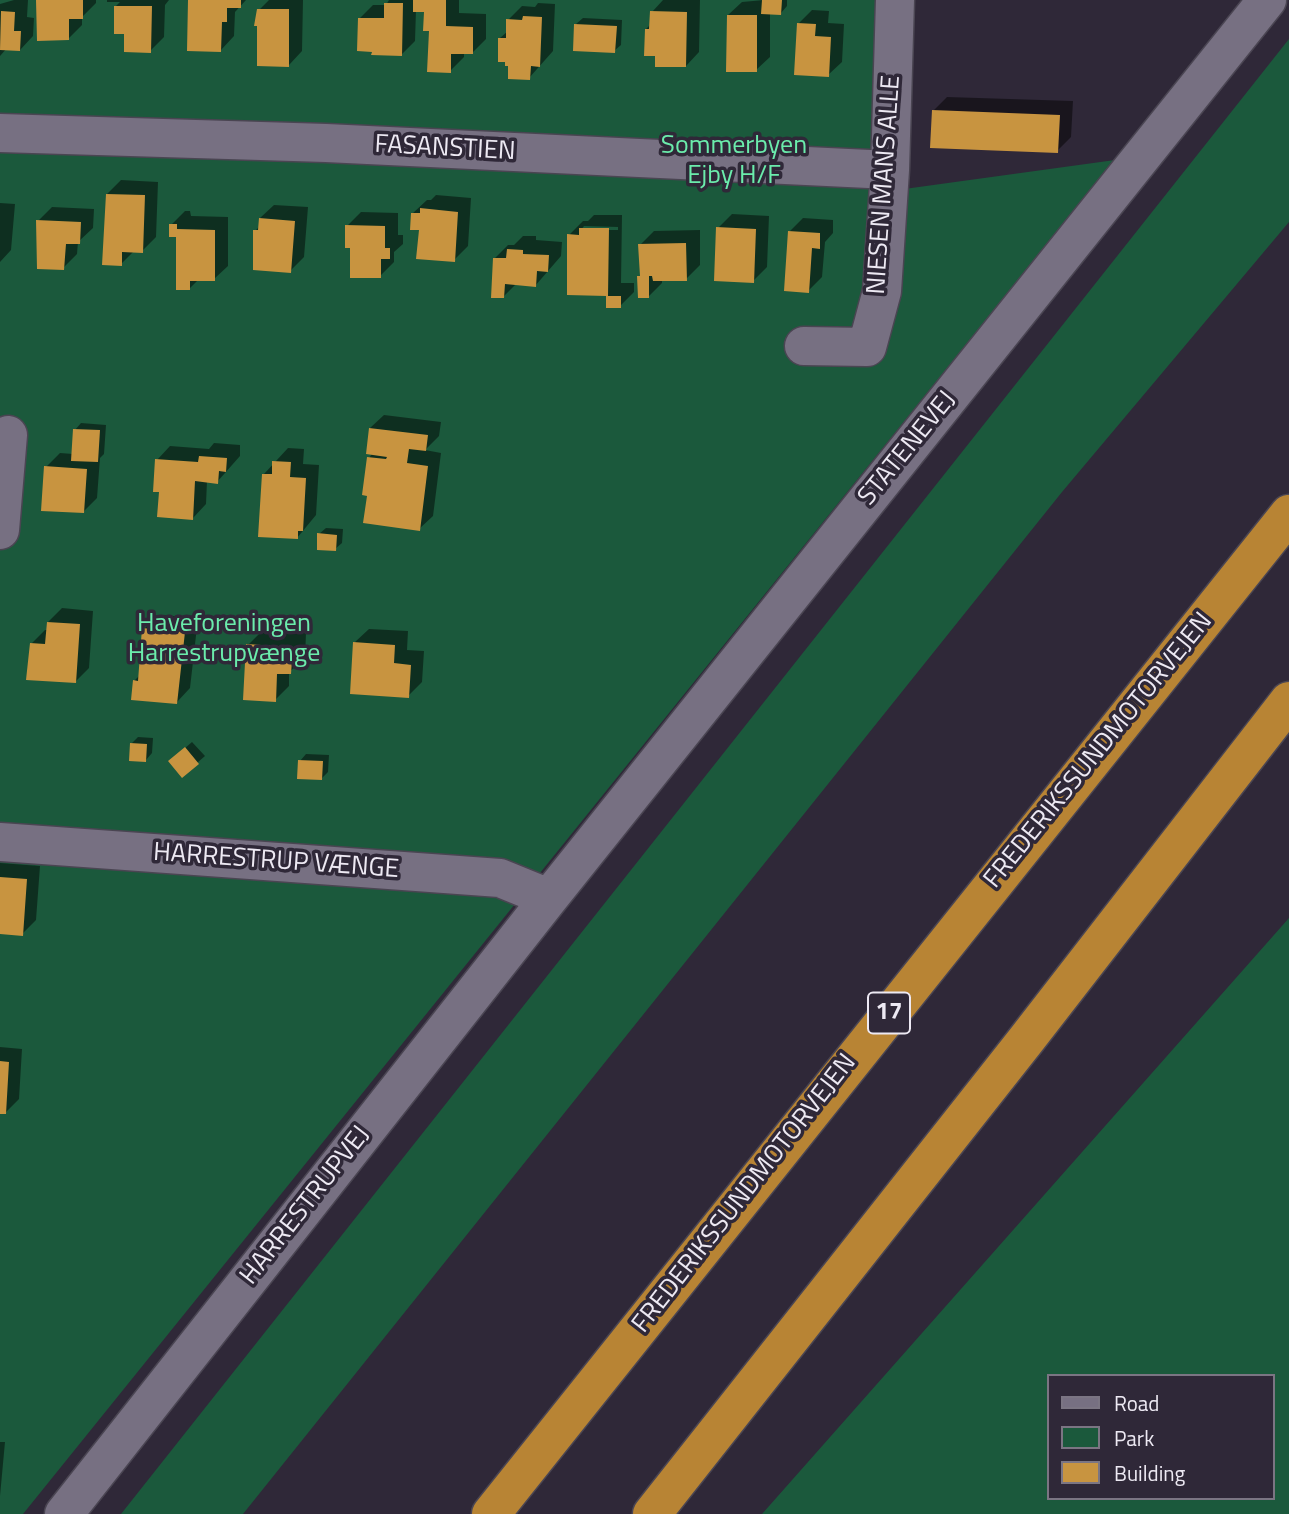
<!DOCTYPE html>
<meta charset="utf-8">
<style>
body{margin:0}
#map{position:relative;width:1289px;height:1514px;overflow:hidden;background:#2f2838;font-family:"Titillium Web",sans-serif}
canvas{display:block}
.legend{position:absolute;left:1047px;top:1374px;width:228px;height:126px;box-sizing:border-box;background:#2f2838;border:2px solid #7b7583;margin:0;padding:9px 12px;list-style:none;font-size:21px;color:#ede9f3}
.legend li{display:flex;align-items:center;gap:14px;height:35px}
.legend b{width:35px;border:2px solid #7b7583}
</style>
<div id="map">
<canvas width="1289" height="1514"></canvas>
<ul class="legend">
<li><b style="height:9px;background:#777082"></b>Road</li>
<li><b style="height:19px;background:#1b593c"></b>Park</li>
<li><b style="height:19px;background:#c89440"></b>Building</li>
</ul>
</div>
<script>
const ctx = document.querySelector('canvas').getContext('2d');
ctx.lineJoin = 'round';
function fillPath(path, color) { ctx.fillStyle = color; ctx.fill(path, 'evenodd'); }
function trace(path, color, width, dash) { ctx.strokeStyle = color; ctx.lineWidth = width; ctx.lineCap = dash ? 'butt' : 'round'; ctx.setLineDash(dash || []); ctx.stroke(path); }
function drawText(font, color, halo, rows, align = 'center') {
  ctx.font = font + ' "Titillium Web",sans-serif'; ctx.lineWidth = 7; ctx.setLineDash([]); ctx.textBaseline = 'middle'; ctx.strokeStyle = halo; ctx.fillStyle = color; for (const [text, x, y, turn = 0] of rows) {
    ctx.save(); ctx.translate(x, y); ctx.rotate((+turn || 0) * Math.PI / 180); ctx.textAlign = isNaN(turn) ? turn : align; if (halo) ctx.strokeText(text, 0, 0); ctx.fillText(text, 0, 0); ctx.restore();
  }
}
fillPath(new Path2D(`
 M0,0h900l-3,190 218,-30 -1092,1354h-23z
 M1289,39v183l-227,270 -819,1022h-122z
 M1289,918v596h-527zM1049,1376h224v122h-224z`), '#1b593c');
fillPath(new Path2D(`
 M14,0h14l-1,17 7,1 -1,18 -13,14 -13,-2 -7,8v-52z
 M38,0h58v3l-14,14v8l-14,14z
 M107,0h62l-4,5 -1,32 -14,14 -24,-18 -10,-27 4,-4h-13z
 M190,0h56l-11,12 -1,24 -13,14z
 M269,0h34l-1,51 -13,14 -30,-55z
 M389,0h70v13l27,1v25l-14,14h-8v4l-14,14 -20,-42 -4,-19h-10l-1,31 -14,14 -42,-36 14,-14h13z
 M663,0h37l-1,52 -13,14 -30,-12 -10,-25 5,-5 1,-12z
 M764,0h23v6l-6,7h-11v44l-14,13 -28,-55 14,-13z
 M538,3l17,1 -2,47 -24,27 -19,-13 -10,-27 8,-7v-11l14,-14 13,1z
 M812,10l17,1 -1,12 16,1 -2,38 -14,13 -30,-51z
 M583,18l39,2 -1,25 -7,6 -38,-27z
 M947,97l126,4 -2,36 -14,14 -124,-40z
 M121,180l37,2 -2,55 -14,14 -7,-1 -14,14 -14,-70z
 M436,195l35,3 -3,48 -14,14 -34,-31 -7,-16 14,-13h4z
 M0,203l15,1 -4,46 -11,12z
 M274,205l34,2 -4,50 -14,14 -35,-40 5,-5v-8z
 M52,207l42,2 -1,19 -15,14 -1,12 -14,14 -25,-47z
 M185,211h5l1,5 37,1v49l-14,13h-15l-9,9 -12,-53 -7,-10z
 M361,212l37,1v22h5v9l-9,8v10l-14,14 -28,-30 -5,-20z
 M732,214l37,2 -2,51 -14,14 -35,-53z
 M594,215h28l-1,68h13v9l-14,14h-12l-1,-12 -38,-59 14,-14h5zM584,226l34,1v3h-37z
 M803,218l30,2v13l-8,9 -3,35 -14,14 -19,-59z
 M700,230v35l-14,14h-24v4l-14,14 -7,-22 -1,-30 14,-14z
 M523,236h13v4l26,2 -1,14 -26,30 -19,-2 -12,12 -10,-37 14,-14h6z
 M384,415l57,7 -2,14 -14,14 16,3 -8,63 -14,13 -50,-35v-36l3,-4 -2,-26z
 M81,423l25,2 -2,29 -4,4 -3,40 -13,13 -38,-44 14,-14 13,1 2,-24z
 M214,443l26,2v11l-23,26 -10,-1 -1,23 -13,14 -32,-27 -4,-31 13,-14 39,3z
 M288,448l16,1 -1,15 16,1 -3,50 -19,23 -33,-64z
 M326,528l17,1 -1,14 -7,6 -16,-15z
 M62,608l31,3 -4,57 -14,14 -44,-38 14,-14h3v-8z
 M158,615l40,3 -8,70 -13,14 -43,-21 6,-6 4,-46z
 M369,629l39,2 -1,19 17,1 -2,31 -14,14 -53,-54z
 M262,631l44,2 -1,26 -16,13v14l-14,14 -27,-55z
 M138,737l15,1 -1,15 -6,7 -15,-16z
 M192,742l13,14 -23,20 -5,-21z
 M306,754l23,1 -1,17 -6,6 -22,-17z
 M0,863l40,3 -4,54 -14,14 -22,-2z
 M0,1047l22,2 -3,50 -14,14 -5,-1z
 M0,1442h5l-5,54z`), '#0007');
fillPath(new Path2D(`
 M36,0h47v19h-14v21l-32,1z
 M188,0h53v8h-14v14h-5l-1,30 -34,-1z
 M413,0h33v26l27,1v27h-22v19l-24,-1 2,-41h-6l1,-19h-11z
 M762,0h20l-1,15 -20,-1z
 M384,3h19l-1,53 -31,-1 1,-3 -15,-1 1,-33h26z
 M114,6h38l-1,47 -27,-1v-18h-10z
 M257,9h32v58l-32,-1v-40h-3z
 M1,11l14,1 -1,19h7l-1,20 -20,-1z
 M650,11l37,1 -1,55h-31v-11h-11l1,-27h4z
 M727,15h30v57h-31z
 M523,16l19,1 -2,50 -9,-1 -1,14 -22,-1v-13h-3v-4h-7v-24h8v-19l16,1z
 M797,23l19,1 -1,12 16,1 -2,40 -35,-2z
 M574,24l43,2 -2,27 -42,-2z
 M932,110l128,5 -2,38 -128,-5z
 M106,194l39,1 -2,58 -21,-1v14l-20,-1z
 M420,208l38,4 -3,50 -39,-3 3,-29h-9l1,-17h9z
 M259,218l36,3 -4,52 -38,-3v-40h5z
 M36,220l45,2 -1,22h-14l-2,26 -27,-1z
 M169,224h8v5l38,1v51h-25v9h-14v-53h-7z
 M345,225l40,1v22h5v11h-9v19h-31v-30h-5z
 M716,227l40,2 -2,54 -40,-2z
 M579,228h30l-1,68h13v12h-15v-12l-39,-1v-61l12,1z
 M788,231l32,2v16l-8,-1 -3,45 -25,-2z
 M686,243l1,38h-34l-1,-5h-3v22h-11l-1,-22h3l-2,-32z
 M507,249l16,1v4l26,1 -1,17 -11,-1 -1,16 -31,-3 -1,14h-13l2,-40h13z
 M369,428l59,7 -2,16 -17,-2 -2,14 21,3 -8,65 -57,-8 4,-27 -5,-1 5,-38 19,2 1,-2 -21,-3z
 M73,429l27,1 -2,32 -27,-1z
 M199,456l28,2 -1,14 -7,-1 -1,13 -23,-3 -2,39 -36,-3 2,-25h-6l2,-33 43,3z
 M272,461l19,1 -1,15 16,1 -3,53h-5v8l-40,-2 4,-63h10z
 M44,466l43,3 -3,44 -43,-2z
 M317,533l20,2 -1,16 -19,-1z
 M47,622l33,2 -4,59 -50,-3 4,-37 15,1z
 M142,628l43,4 -8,72 -46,-4 2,-20 5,1z
 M353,642l42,3 -1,18 17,2 -2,33 -59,-4z
 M246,644l47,3 -2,27h-14l-1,28 -33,-2z
 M130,743l17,1 -1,18 -17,-1z
 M185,747l14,17 -17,14 -14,-17z
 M298,760l25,1 -1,19 -25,-1z
 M0,877l27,2 -4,57 -23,-2z
 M0,1061l9,1 -3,52h-6z`), '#c89440');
const minor = new Path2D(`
 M0,133l326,10 564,27
 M804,346l63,1 15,-56 8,-121 5,-170
 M0,530l8,-95
 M0,842l500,36 49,20
 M64,1514l485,-616 718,-898`);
const highway = new Path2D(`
 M491,1514l798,-1000
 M652,1514l374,-474 263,-339`);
trace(minor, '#4a4552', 41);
trace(highway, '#4a4552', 41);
trace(minor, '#777082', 38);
trace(highway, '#b88434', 38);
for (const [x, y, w] of [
 [889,1013,42]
]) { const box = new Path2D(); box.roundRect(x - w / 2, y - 20.5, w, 41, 5); ctx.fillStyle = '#2f2838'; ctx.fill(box); trace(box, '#ede9f3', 2); }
drawText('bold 24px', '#ede9f3', null, [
 ["17",889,1013]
]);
drawText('26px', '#6becac', '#2f2838', [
 ["Sommerbyen",734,147],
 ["Ejby H/F",734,177],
 ["Haveforeningen",224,625],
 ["Harrestrupvænge",224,655]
]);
drawText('26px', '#ede9f3', '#2f2838', [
 ["FASANSTIEN",445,149,3],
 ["NIESEN MANS ALLE",885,185,-86],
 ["STATENEVEJ",908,449,-51],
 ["FREDERIKSSUNDMOTORVEJEN",1099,751,-51],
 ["HARRESTRUP VÆNGE",276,862,4],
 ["FREDERIKSSUNDMOTORVEJEN",745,1194,-52],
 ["HARRESTRUPVEJ",306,1206,-52]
]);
</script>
